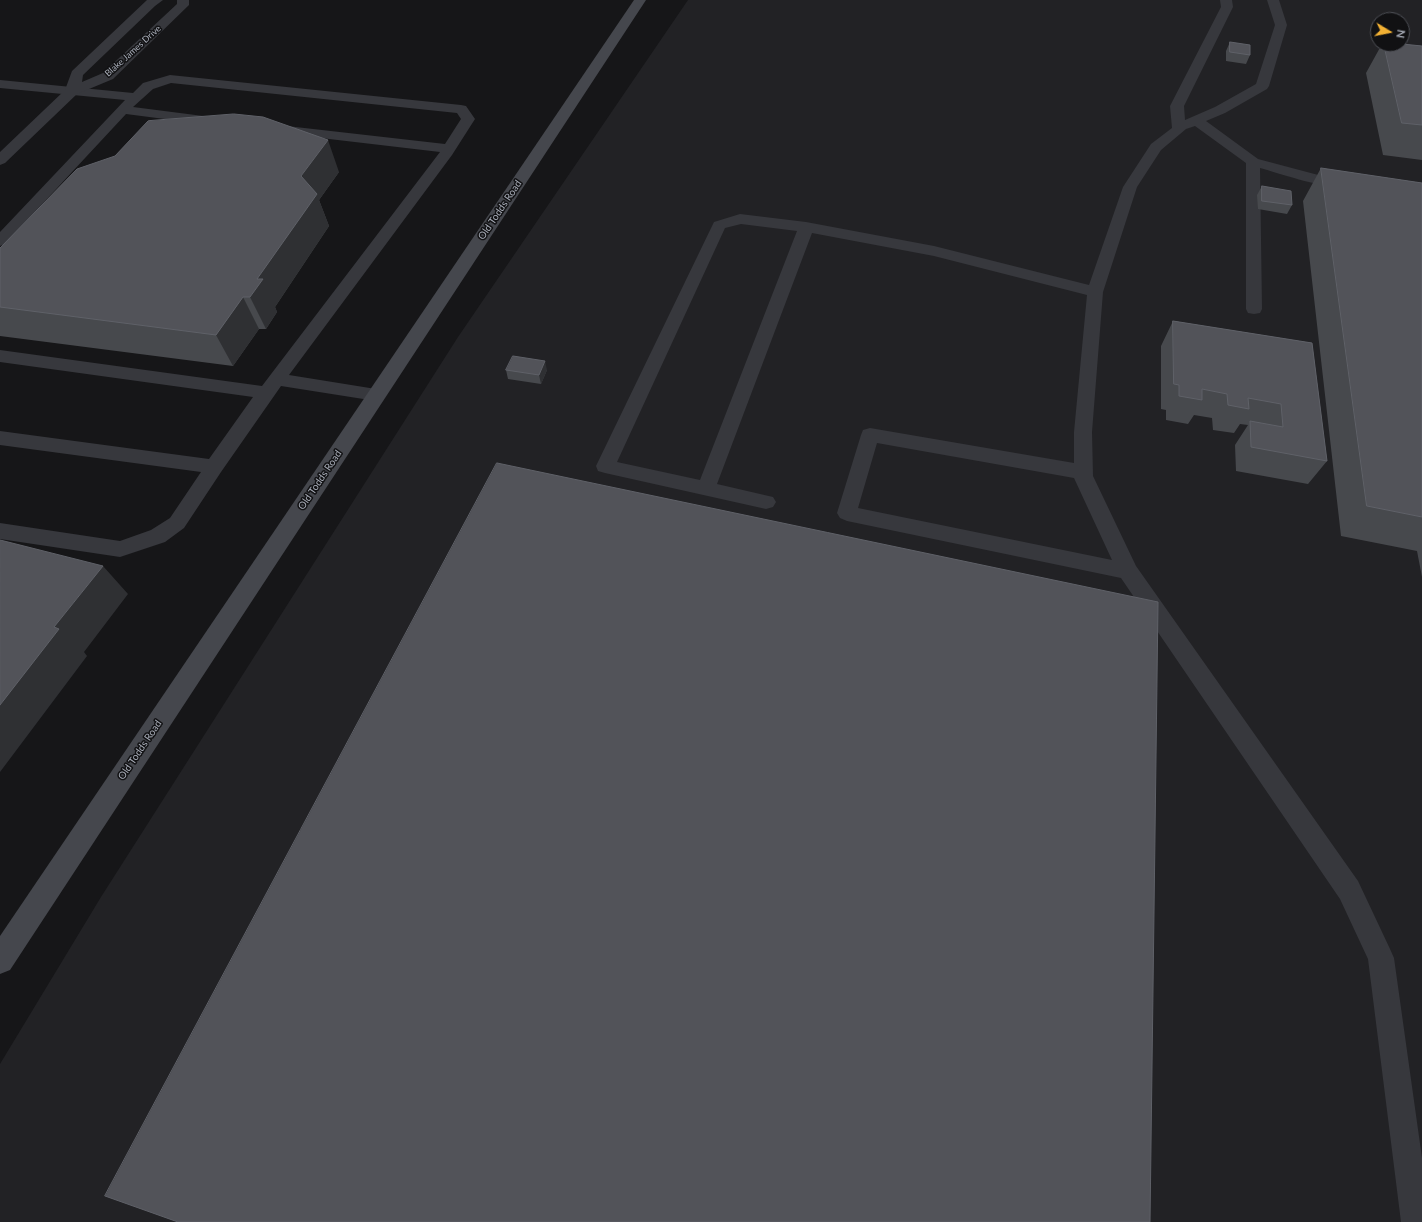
<!DOCTYPE html>
<style>
body{margin:0}
#map{position:relative;width:1422px;height:1222px;overflow:hidden;background:#161618;font-family:Lato,sans-serif}
canvas{display:block}
.north{position:absolute;left:1370px;top:12px;width:40px;height:40px;box-sizing:border-box;background:#111113;border:1px solid #4d4f55;border-radius:50%;rotate:100deg;font-size:11px;font-weight:700;line-height:16px;text-align:center;color:#a8adb8}
.north::after{content:'';display:block;margin:auto;width:14px;height:18px;background:#f2b134;clip-path:polygon(50% 0,100% 100%,50% 72%,0 100%)}
</style>
<div id="map">
<canvas width="1422" height="1222"></canvas>
<div class="north">N</div>
</div>
<script>
const ctx = document.querySelector('canvas').getContext('2d');
ctx.lineJoin = 'round';
function fillPath(path, color) { ctx.fillStyle = color; ctx.fill(path, 'evenodd'); }
function trace(path, color, width, dash) { ctx.strokeStyle = color; ctx.lineWidth = width; ctx.lineCap = dash ? 'butt' : 'round'; ctx.setLineDash(dash || []); ctx.stroke(path); }
function drawText(font, color, halo, rows, align = 'center') {
  ctx.font = font + ' Lato,sans-serif'; ctx.lineWidth = 3; ctx.setLineDash([]); ctx.textBaseline = 'middle'; ctx.strokeStyle = halo; ctx.fillStyle = color; for (const [text, x, y, turn = 0] of rows) {
    ctx.save(); ctx.translate(x, y); ctx.rotate((+turn || 0) * Math.PI / 180); ctx.textAlign = isNaN(turn) ? turn : align; if (halo) ctx.strokeText(text, 0, 0); ctx.fillText(text, 0, 0); ctx.restore();
  }
}
fillPath(new Path2D(`
 M688,0h734v1222h-1422v-158l101,-167 357,-560zM1378,20h24v24h-24z`), '#222225');
fillPath(new Path2D(`
 M1220,0h12l1,7 -49,99 1,14 30,-13 41,-23 19,-59 -8,-25h12l8,25 -18,61 -2,3 -42,24 -19,8 52,38 64,17 27,4 2,3 -2,3c-20,5 -67,-12 -89,-18l2,141 -2,4 -6,1 -6,-1 -2,-4v-146l-51,-37 -9,3 -25,21 -24,37 -34,105 -11,140 1,44 43,90 222,315 32,68 4,9 28,200v64h-21l-33,-263 -28,-60 -219,-321 -274,-57 -7,-3 -3,-5 24,-78 2,-5 7,-2 204,35v-31l13,-137 -153,-39 -122,-23 -95,251 56,13 3,5 -3,5 -7,2 -161,-36 -7,-2 -2,-5 118,-244 26,-8 66,8 128,24 155,39 34,-98 28,-43 21,-16 -2,-22 51,-99zM741,224l56,7 -97,249 -83,-18 108,-234zM877,443l197,35 38,82 -254,-52z
 M170,75l291,30 5,1 9,13 -23,36 -163,220 87,14 6,2 3,4 -3,4 -6,2 -95,-15 -60,86 -37,56 -19,14 -45,15 -120,-18v-16l120,18 31,-11 19,-12 31,-46 -201,-27v-14l209,28 44,-62 -253,-35v-12l262,36 178,-234 -162,-19 -5,-1 -2,-3 2,-3 5,-1 167,19 16,-25 -4,-6 -286,-30 -18,6 -20,18 78,10 5,1 2,3 -2,3 -5,1 -85,-11 -121,130 -5,2v-14l125,-132 -125,-12v-8l133,13 10,-10z`), '#37383d');
fillPath(new Path2D(`
 M147,0h16l-8,6 -72,69 -1,7 21,-9 74,-69v-4h12v5l-76,74 -36,15 -72,69 -5,2v-13l65,-62 7,-19z`), '#37383d');
fillPath(new Path2D(`
 M634,0h12l-636,970 -10,4v-38z`), '#45474d');
fillPath(new Path2D(`
 M1230,42l20,13 -4,9 -20,-3v-10z
 M1382,44h20l20,2v114l-39,-5 -17,-82z
 M1321,168l101,15v394l-5,-26 -76,-15 -38,-335z
 M339,172l-20,28 10,26 -54,81 2,5 -11,17h-7l-26,37 -233,-30v-88z
 M1262,186l30,19 -5,9 -29,-5 -1,-14z
 M1173,321l139,22 15,118 -19,23 -72,-13 -1,-26 13,-20 -8,-1 -6,9 -21,-3 -1,-12 -18,-3 -6,9 -22,-4v-10l-5,-1v-63z
 M506,370h41l-6,14 -33,-5z`), '#47494d');
fillPath(new Path2D(`
 M328,140l11,32 -20,28 10,26 -54,81 2,5 -11,17 -16,-32 7,-18 44,-103z
 M243,297l16,32 -26,37 -17,-31z
 M545,361l2,9 -6,14 -2,-9z
 M103,566l25,28 -44,58 3,4 -87,116v-67l54,-78z`), '#2f3033');
const building = new Path2D(`
 M1230,42l20,3v10l-20,-3z
 M1384,44h18l20,2v79l-20,-2z
 M234,114l29,3 65,23 -27,36 16,18 -60,85h6l-13,18h-7l-27,38 -216,-28v-59l77,-79 38,-13 33,-35z
 M1321,168l101,15v334l-55,-11z
 M1262,186l29,5 1,14 -30,-4z
 M1173,321l139,22 15,118 -76,-14 -1,-26 33,6 -2,-23 -33,-6 1,11 -21,-4 -1,-11 -25,-5v11l-23,-4v-11l-5,-1z
 M513,356l32,5 -6,14 -33,-5z
 M497,463l661,139 -8,620h-972l-73,-26z
 M0,540l103,26 -49,61 5,2 -59,76z`);
fillPath(building, '#525359');
trace(building, '#5f6168', 1);
drawText('9px', '#a8adb8', '#111113', [
 ["Blake James Drive",133,51,-42]
]);
drawText('10px', '#a8adb8', '#111113', [
 ["Old Todds Road",500,210,-56],
 ["Old Todds Road",320,480,-56],
 ["Old Todds Road",140,750,-56]
]);
</script>
